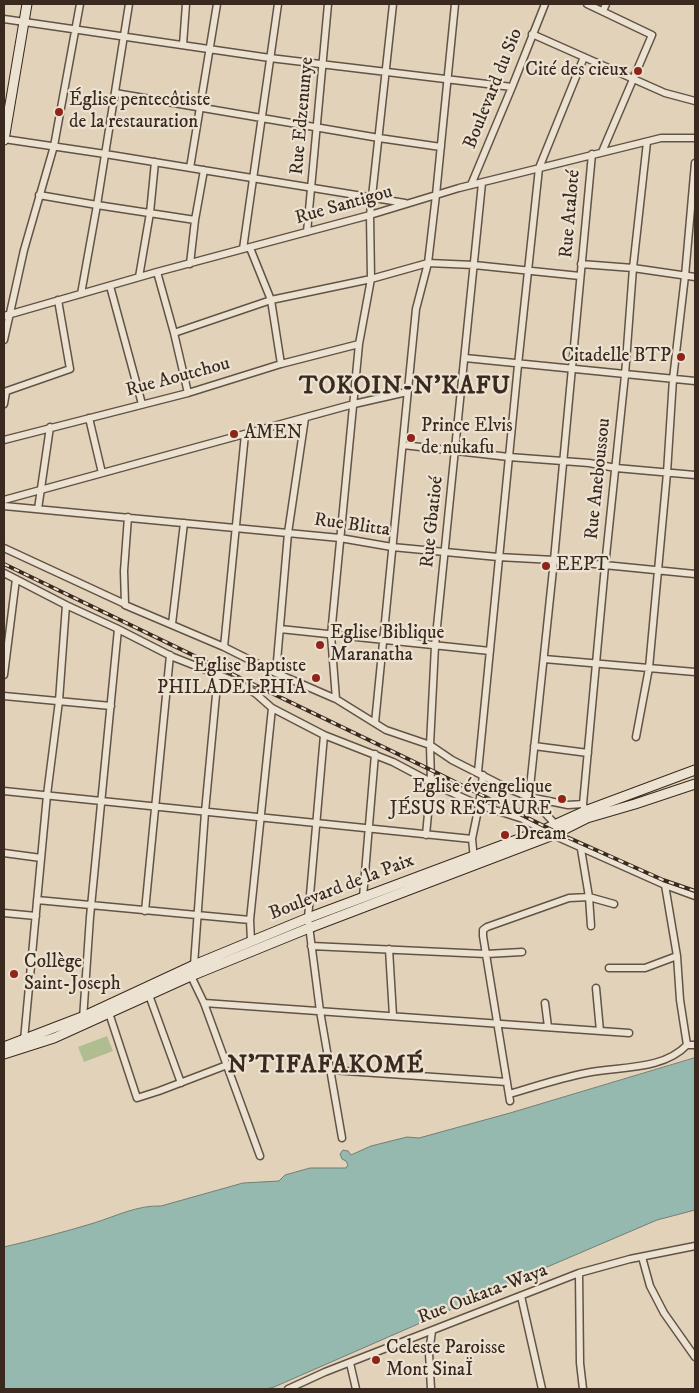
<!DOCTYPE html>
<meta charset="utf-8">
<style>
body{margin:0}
#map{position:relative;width:699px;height:1393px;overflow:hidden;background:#e2d2ba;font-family:"IM FELL DW Pica",serif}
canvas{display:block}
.frame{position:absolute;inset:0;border:5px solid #39291e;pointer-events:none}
</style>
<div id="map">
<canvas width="699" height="1393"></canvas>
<div class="frame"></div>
</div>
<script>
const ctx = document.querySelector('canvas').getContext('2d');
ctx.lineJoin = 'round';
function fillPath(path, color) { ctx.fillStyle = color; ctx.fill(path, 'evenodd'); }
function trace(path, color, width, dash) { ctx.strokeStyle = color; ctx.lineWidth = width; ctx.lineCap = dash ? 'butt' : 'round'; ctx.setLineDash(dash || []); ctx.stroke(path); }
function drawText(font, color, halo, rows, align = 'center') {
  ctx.font = font + ' "IM FELL DW Pica",serif'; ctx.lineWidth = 4.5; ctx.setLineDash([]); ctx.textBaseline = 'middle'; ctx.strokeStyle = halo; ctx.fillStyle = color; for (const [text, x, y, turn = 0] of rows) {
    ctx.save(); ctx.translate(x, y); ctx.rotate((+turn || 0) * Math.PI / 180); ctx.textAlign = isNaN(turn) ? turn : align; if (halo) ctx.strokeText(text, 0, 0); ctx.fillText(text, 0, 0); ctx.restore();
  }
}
fillPath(new Path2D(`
 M107,1036l6,15 -29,11 -6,-15z`), '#b0bd91');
const water = new Path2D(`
 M695,1058v152l-38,10 -138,59h-6l-8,7 -231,101 -8,2h-262v-142c30,-7 60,-15 90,-24 22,-7 44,-18 67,-17l82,-23 36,-2 6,-6 25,-7h36l2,-3 -2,-4 -4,-2 -2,-5 3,-4 5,1 3,4 20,-9 36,-9 12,1 91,-25z`);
fillPath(water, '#95b8af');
trace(water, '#707f75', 1);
const minor = new Path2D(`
 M587,4l65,31 -50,117
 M603,11l3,-7
 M4,19l266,39 242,29
 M532,34l133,59 30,8
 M183,45l3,-41
 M115,93l264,45 62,9
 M4,139l101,15 300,49
 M190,168l27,-164
 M471,185l41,-98 33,-83
 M39,195l58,10 98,15
 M307,232l21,-228
 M250,248l21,52 10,64
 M243,249l35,-245
 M190,264l5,-44 9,-50
 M581,264l52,4 62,9
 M157,272l17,61 14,60
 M139,277l11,-64 5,-51
 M110,286l32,118
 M81,294l16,-89 32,-201
 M4,316l153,-44 213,-57 89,-27 202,-50h34
 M174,333l97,-33 100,-21 57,-16 46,2 106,11
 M4,340l20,-90 30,-104 26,-142
 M465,358l230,23
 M4,392l66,-23 -12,-69
 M4,404l2,-12
 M89,418l13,55
 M4,440l184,-47 93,-29 78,-20
 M403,445l106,12 80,6 27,5 79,7
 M4,500l350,-96 53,-12
 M4,506l336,32 52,9 106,10 56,3 141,14
 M38,509l12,-82
 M4,548l121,56v1l99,42 52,26 60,26 50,31 44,15 22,15 55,28 22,9 39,8 15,-1
 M4,573l62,32 50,23 57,29 61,24 21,12 17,15 52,27 69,27 51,27 35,16 44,14 20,11
 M125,604l-1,-33 4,-54
 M172,624l12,-101
 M280,629l210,22
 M224,647l21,-213
 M544,659l151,13
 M276,673l12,-140 17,-115
 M4,675l12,-96
 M4,696l107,10
 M336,699l-5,-64 28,-291 12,-65 -1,-64 23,-211
 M375,723l41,-414 12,-46 8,-68 19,-191
 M324,735l-16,183 12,93 22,127
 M636,737l13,-69 18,-195 6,-94 12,-103 10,-113
 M534,746l54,7
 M478,772l40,-407 21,-197 45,-111
 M4,791l468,48
 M538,799l6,13 12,13
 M586,814l-3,-10 22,-238 20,-191 8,-107 14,-126
 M523,819l-1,-5 7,-17 25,-237 38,-406
 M426,835l5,-53 -1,-37 5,-99 47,-463
 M553,835l112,50 30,11
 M581,849l8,48 2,29
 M4,853l37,5
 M474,859l-2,-20 7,-34 4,-30
 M665,885l12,71 3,44 7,45
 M363,897l12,-143
 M37,900l213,20
 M145,911l25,-256
 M4,913l32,3
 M251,941l-1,-21 22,-212
 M311,946l175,8 36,-2
 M389,949l4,67
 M194,965l11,-153 13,-138
 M609,968h36l32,-12
 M191,976l13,27 56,153
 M596,988l4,43
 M149,995l32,88
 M204,1003l425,30
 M545,1003l3,24
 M109,1013l28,85 22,-7 68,-26
 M83,1019l7,-102 28,-288
 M24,1040l23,-245 12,-94 7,-96
 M331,1070l176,12
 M509,1094c25,-7 51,-16 77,-21 33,-7 76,-2 101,-28h8
 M510,1101l-27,-165v-6l4,-3 82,-29 20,-1 25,7
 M642,1257l8,29 14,27 31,44
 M579,1273l1,90 3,26
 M521,1296l21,93
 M350,1363l6,26
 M288,1389l37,-17 254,-99 51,-14 65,-13
 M431,1389l-2,-36 3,-22`);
const secondary = new Path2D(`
 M4,140l23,-136
 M4,1047l78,-30 112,-52 114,-47 235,-88 42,-19 110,-41
 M4,1054l50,-16 137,-62 118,-48 244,-93 34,-17 48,-14 60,-20`);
trace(minor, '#635345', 9);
trace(secondary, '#39291e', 11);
trace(minor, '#ece2d2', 6);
trace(secondary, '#ece2d2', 9);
const rail = new Path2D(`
 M4,564l427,206 127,63 105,47 32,11`);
trace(rail, '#39291e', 4);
trace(rail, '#ece2d2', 2, [5.5]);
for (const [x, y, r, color] of [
 [638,71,5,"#8f2418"],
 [59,112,5,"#8f2418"],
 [681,357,5,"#8f2418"],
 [234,434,5,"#8f2418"],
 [411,438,5,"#8f2418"],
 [546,566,5,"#8f2418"],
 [320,645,5,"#8f2418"],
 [316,678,5,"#8f2418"],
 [562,799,5,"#8f2418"],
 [505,835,5,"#8f2418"],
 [14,974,5,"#8f2418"],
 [376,1360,5,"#8f2418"]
]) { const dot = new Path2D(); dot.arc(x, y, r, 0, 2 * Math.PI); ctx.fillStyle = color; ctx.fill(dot); trace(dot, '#ece2d2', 2); }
drawText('19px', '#39291e', '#ece2d2', [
 ["Cité des cieux",628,71,"right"],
 ["Église pentecôtiste",69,101],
 ["de la restauration",69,123],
 ["Citadelle BTP",671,357,"right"],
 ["Prince Elvis",421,427],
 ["de nukafu",421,449],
 ["AMEN",244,434],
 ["EEPT",556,566],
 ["Eglise Biblique",330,634],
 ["Maranatha",330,656],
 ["Eglise Baptiste",306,667,"right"],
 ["PHILADELPHIA",306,689,"right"],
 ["Eglise évengelique",552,788,"right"],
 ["JÉSUS RESTAURE",552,810,"right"],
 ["Dream",515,835],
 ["Collège",24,963],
 ["Saint-Joseph",24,985],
 ["Celeste Paroisse",386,1349],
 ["Mont SinaÏ",386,1371]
], 'left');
drawText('19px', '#39291e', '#ece2d2', [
 ["Boulevard du Sio",494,89,-68],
 ["Rue Edzenunye",303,116,-85],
 ["Rue Santigou",344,206,-16],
 ["Rue Ataloté",571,214,-85],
 ["Rue Aoutchou",178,378,-15],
 ["Rue Aneboussou",599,479,-84],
 ["Rue Gbatioé",433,522,-84],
 ["Rue Blitta",352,526,8],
 ["Boulevard de la Paix",342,888,-21],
 ["Rue Oukata-Waya",483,1295,-21]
]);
ctx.letterSpacing = '1px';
drawText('bold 24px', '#39291e', '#ece2d2', [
 ["TOKOIN-N'KAFU",405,388],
 ["N'TIFAFAKOMÉ",326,1067]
]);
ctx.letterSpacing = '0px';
</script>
